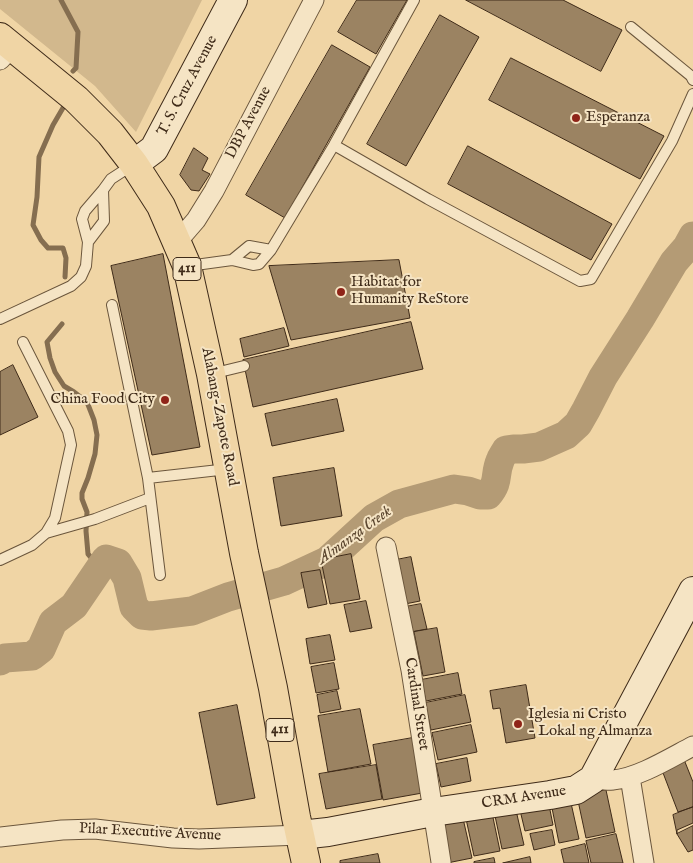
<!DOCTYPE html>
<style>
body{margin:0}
canvas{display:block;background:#f0d5a5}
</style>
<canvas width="693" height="863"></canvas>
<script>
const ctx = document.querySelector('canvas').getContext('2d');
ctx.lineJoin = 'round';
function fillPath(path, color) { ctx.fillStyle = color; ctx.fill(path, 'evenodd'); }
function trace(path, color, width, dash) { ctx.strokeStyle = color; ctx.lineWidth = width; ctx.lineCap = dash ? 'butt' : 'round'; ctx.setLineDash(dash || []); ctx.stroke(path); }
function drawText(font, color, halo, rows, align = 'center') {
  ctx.font = font + ' "IM FELL English",serif'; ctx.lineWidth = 4; ctx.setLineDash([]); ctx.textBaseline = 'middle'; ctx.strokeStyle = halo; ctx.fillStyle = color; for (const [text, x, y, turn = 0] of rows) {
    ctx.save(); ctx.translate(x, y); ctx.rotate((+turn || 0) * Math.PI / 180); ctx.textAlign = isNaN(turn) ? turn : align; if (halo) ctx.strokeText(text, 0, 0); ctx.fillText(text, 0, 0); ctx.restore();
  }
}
fillPath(new Path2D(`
 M0,0h202l-66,132 -41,-46 -95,-77z`), '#d2b88d');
trace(new Path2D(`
 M61,0l17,32 -2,36 -3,3
 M65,277l1,-19 -3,-10h-15l-7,-8 -8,-15 4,-28 2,-40 14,-32 14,-24
 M62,324l-15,18 3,16 5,14 9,14 10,6 13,10 7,18 3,15 -2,19 -7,24 -6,15v6l5,13 -1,19 2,23 12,14`), '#856e50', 5);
trace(new Path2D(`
 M0,661l5,-3 27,-2 9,-7 12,-27 21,-16 32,-47 12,4 9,15 7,29 8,8 9,1 41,-5 36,-14 56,-16 43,-20 47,-43 25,-14 55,-15 14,2 12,4h8c12,-14 6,-20 12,-34 1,-4 4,-7 6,-11l7,-1h10l16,-2 27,-12 12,-11 8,-14 17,-33 37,-58 34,-57 13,-15 6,-11`), '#b49b75', 29);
const building = new Path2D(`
 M357,0h50l-31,54 -38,-22z
 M466,0h97l59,30 -21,41z
 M440,15l39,22 -73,129 -39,-22z
 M332,45l38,22 -85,151 -39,-23z
 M511,58l153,78 -24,43 -151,-79z
 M468,146l144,78 -21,36 -143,-76z
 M194,148l14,10 -6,12 8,4 -11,17 -8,-1 -11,-15z
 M163,254l37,193 -48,8 -41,-189z
 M399,260l11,58 -119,22 -22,-74z
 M411,322l12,47 -170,38 -10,-47z
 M284,328l5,18 -45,11 -4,-18z
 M13,365l25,52 -38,18v-63z
 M337,399l7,32 -72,15 -7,-32z
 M334,468l8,48 -61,10 -8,-48z
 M351,554l9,45 -30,5 -9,-44z
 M411,557l9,44 -20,4 -9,-44z
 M320,570l7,34 -19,4 -7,-35z
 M366,601l6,27 -22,4 -6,-27z
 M421,604l6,25 -22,4 -5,-25z
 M437,628l8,44 -22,4 -9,-44z
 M330,635l5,25 -25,4 -4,-25z
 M334,663l5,26 -23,4 -5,-26z
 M458,673l4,21 -36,7 -5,-21z
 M526,685l9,53 -29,5 -6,-35 -7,1 -3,-18z
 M337,691l4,18 -21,4 -3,-18z
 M465,695l6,27 -40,8 -6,-27z
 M237,705l18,93 -38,7 -18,-92z
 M360,709l11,55 -43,8 -10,-56z
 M471,725l6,27 -39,8 -6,-27z
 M418,737l10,55 -45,8 -10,-55z
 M683,757l10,25v25l-15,5 -18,-47z
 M467,758l4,23 -30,6 -5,-23z
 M376,765l6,34 -56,10 -7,-35z
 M606,790l9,42 -29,6 -9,-42z
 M569,794l10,45 -20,4 -9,-45z
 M548,800l5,25 -28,6 -6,-25z
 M515,806l9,39 -22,4 -8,-38z
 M693,807v16l-16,7v4l-4,-19z
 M491,808l9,43 -26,5 -9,-42z
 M462,814l10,44 -25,5 -10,-43z
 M693,826v24l-5,2 -11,-18z
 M552,830l3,15 -21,5 -4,-16z
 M616,834l7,29h-32l-5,-22z
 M585,844l4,19h-25l-3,-13z
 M378,854l2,9h-40v-2z
 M530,857l1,6h-28z
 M494,858l1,5h-21v-1z`);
fillPath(building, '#9b8362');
trace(building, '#3f2b19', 1);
const lane = new Path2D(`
 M631,27l60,49 2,4
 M334,145l94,54 152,82 11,-2 81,-138 21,-47
 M88,242l16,-21 -1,-31
 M232,260l17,-14 22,4
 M188,266l44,-6 21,5 6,-1 12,-14 63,-105 80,-145
 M112,305l36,173 12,97
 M0,319l71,-33 10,-9 5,-11 2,-24 -6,-23 3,-8 18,-21 8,-11 23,-15
 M211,374l33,-8
 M148,478l80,-9
 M46,533l49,-14 55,-21
 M0,560l32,-15 14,-12 9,-15 16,-73 -3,-14 -45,-89`);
const street = new Path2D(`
 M0,60l12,-13
 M177,242l19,-22 18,-29 100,-191
 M386,547l25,123 30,192
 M630,777l14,86
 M593,779c6,1 13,2 20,1 25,-2 57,-22 80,-34
 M0,837l62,-7 33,-1 78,9 26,1 101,-4`);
const secondary = new Path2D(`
 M134,164l20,-15 79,-149
 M300,835l28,-3 105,-20 117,-17 26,-5 17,-11 100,-188`);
const highway = new Path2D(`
 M0,37l76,62 34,34 24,31 27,42 26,60 24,108 33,179 29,135 23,129 10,46`);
trace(lane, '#6b563c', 12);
trace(street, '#6b563c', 21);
trace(secondary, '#3f2b19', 30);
trace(highway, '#3f2b19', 30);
trace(lane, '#f5e4c4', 10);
trace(street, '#f5e4c4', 19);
trace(secondary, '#f5e4c4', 28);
trace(highway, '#f0d5a5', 28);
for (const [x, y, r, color] of [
 [576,118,5,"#8f2418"],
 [341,292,5,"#8f2418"],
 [165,400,5,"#8f2418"],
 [518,724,5,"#8f2418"]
]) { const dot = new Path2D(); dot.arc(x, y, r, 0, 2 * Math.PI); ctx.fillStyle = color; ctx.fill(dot); trace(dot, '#f5e4c4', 2); }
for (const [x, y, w] of [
 [187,269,28],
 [280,730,28]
]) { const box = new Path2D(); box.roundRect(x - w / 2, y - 11.5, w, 23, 4); ctx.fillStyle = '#f5e4c4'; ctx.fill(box); trace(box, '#3f2b19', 1); }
drawText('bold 14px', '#3f2b19', null, [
 ["411",187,269],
 ["411",280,730]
]);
drawText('15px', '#3f2b19', '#f5e4c4', [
 ["T. S. Cruz Avenue",188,86,-62],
 ["DBP Avenue",249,123,-62],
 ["Alabang-Zapote Road",219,417,79],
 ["Cardinal Street",416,704,81],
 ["CRM Avenue",524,798,-9],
 ["Pilar Executive Avenue",150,833,3]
]);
drawText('15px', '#3f2b19', '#f5e4c4', [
 ["Esperanza",586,118],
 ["Habitat for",351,283],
 ["Humanity ReStore",351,300],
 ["China Food City",155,400,"right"],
 ["Iglesia ni Cristo",528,715],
 ["- Lokal ng Almanza",528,732]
], 'left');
drawText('italic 16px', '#5c4730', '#f5e4c4', [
 ["Almanza Creek",355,536,-36]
]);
</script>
